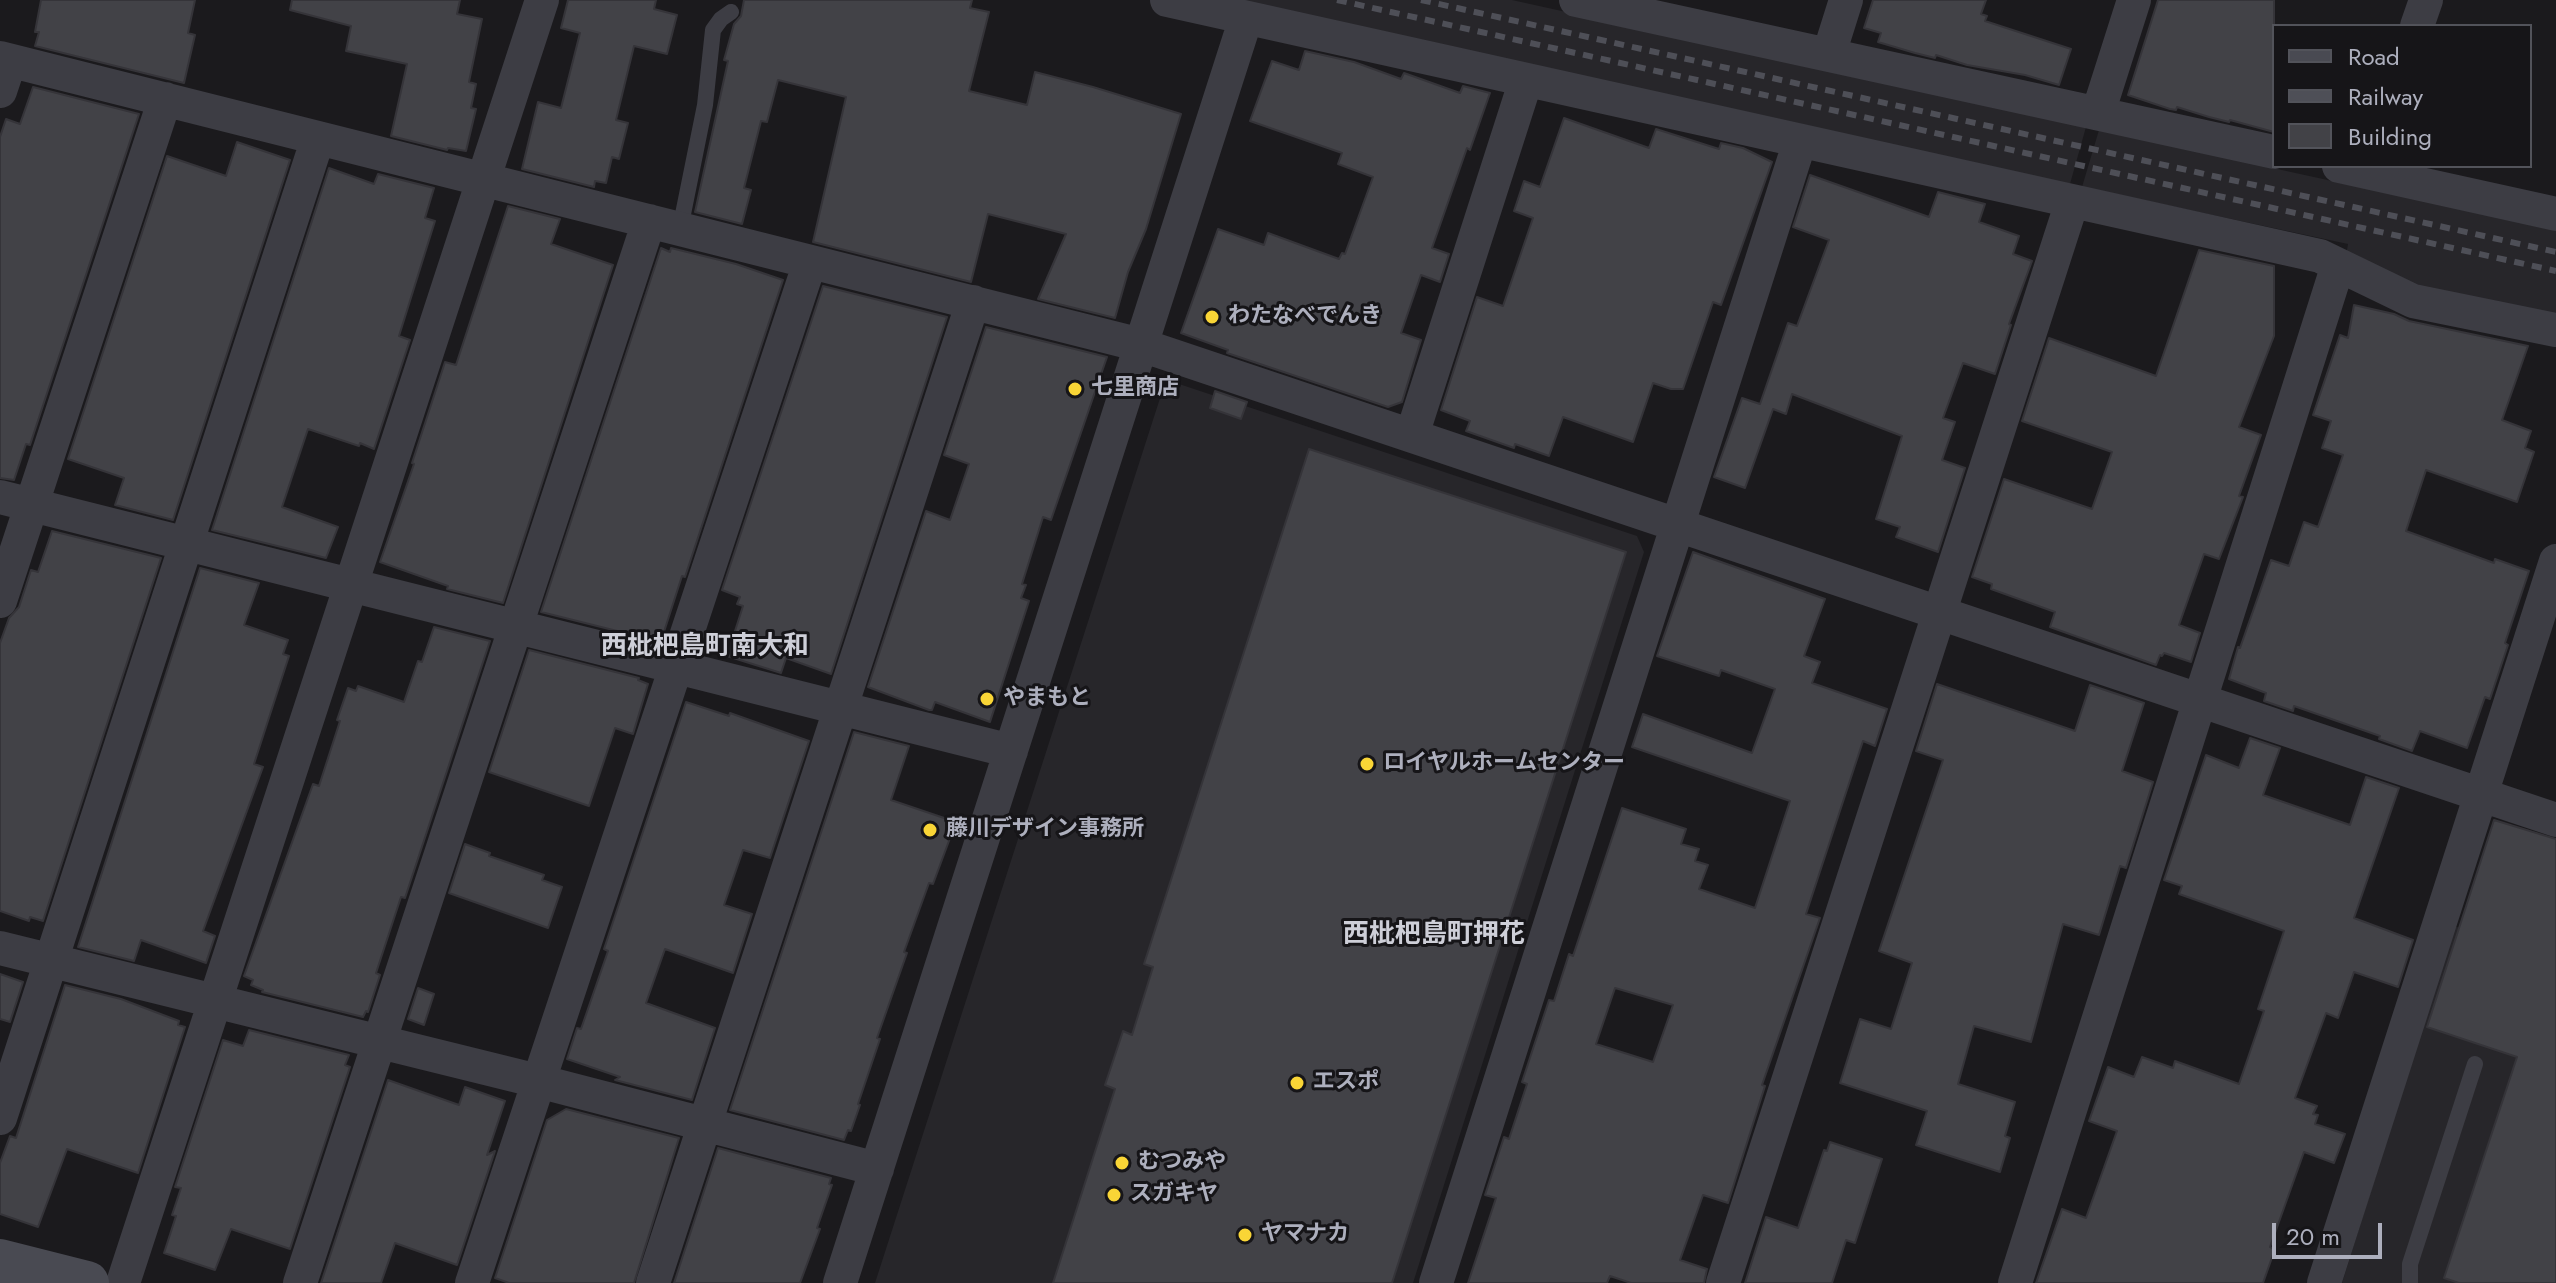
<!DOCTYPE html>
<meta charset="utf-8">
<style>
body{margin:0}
#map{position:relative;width:2556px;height:1283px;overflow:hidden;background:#1b1a1d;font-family:Jost,sans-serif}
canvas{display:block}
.legend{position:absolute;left:2272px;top:24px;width:260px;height:144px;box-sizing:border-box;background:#161518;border:2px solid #52535a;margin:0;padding:10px 14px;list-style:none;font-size:24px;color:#adafbd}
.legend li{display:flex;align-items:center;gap:16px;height:40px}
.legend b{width:40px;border:2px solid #52535a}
.scale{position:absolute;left:2272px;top:1223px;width:110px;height:36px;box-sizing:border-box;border:4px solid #adafbd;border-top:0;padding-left:10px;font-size:24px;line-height:28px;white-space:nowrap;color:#adafbd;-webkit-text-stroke:6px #161518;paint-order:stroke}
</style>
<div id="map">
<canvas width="2556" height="1283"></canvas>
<ul class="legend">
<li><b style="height:10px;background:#494a52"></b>Road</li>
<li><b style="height:10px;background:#4e4f57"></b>Railway</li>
<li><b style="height:22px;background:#424247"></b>Building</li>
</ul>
<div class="scale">20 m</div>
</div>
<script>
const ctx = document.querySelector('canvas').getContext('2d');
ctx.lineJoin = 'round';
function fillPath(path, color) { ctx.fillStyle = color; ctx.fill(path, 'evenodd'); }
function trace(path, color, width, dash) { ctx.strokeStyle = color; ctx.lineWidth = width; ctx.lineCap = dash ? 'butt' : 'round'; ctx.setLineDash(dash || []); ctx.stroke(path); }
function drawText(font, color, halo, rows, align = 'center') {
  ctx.font = font + ' Jost,"Noto Sans JP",sans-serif'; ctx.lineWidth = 6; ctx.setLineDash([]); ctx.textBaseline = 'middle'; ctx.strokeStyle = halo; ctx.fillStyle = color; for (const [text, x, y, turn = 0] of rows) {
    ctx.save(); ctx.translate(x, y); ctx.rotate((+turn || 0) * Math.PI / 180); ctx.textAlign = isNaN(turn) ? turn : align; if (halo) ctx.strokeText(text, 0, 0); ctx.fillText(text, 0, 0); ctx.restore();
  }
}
fillPath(new Path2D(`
 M1241,0h271l574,127 -16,57z
 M2099,130l457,100v86l-137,-25 -73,-35 2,-12 -266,-57z
 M1176,383l461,153 7,16 -231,731h-538l287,-891z
 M2454,926l102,34v323h-214z`), '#27262a');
const building = new Path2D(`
 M41,0h154l-7,33 7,2 -11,48 -149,-37 4,-14h-4z
 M292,0h168l-3,14 25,5 -13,63 7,2 -5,24 5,1 -10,42 -18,-3 -1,2 -56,-14 16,-72 -61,-13 5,-25 -61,-16z
 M568,0h88l-2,9 23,6 -10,39 -33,-8 -18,74 12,3 -9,36 -7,-2 -6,26 -11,-2 -1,6 -72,-18 16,-67 23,6 19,-75 -19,-5z
 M744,0h228l-2,8 19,4 -20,79 58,14 8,-33 58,15 88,27 -35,115 -18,43 -13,46 -77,-19 28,-65 -78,-20 -17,68 -158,-40 33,-145 -68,-17 -11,42 -6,-1 -17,67 7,2 -9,34 -47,-12 33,-151 -4,-1 10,-36 7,-8z
 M1873,0h113l-5,14 6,2 -2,5 86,28 -12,36 -34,-10 -58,-10 -31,-10 -1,3 -20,-5 -37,-11 3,-9 -17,-5z
 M2158,0h116v132l-44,-12 -1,2 -20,-5 -32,-10 -1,3 -6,-1 -42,-14z
 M1305,51l49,11 47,17 3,-6 56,20 3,-7 27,7 -20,57 -3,-2 -35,100 17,6 -9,28 -19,-7 -20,58 20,7 -19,62 -14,5 -161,-54 1,-3 -47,-17 37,-104 46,16 4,-12 71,26 3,-6 3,1 28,-77 -35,-13 4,-11 -92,-32 22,-60 27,9z
 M33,87l106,27 -109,331 -4,-1 -12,36 -14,-2v-341l6,-18 14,5z
 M1564,118l85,30 7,-19 63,20 2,-6 22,5 29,14 -51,143 -8,-3 -30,87h-12l-18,-6 -20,59 -70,-25 -14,39 -34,-12 -1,4 -48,-17 4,-10 -29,-11 36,-113 26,9 30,-88 -19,-7 10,-30 16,6z
 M237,142l53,18 -117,360 -58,-15 9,-27 -56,-19 99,-303 59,20z
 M329,168l45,16 4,-10 56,14 -9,30 10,3 -36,115 11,4 -36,109 -14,-6 -1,3 -51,-17 -26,78 56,20 -12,31 -114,-28z
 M1810,175l119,42 9,-25 47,12 -6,18 40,14 -6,18 19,7 -23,63 2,1 -16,49 -32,-11 -20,55 12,4 -13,38 23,8 -27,84 -42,-15 4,-10 -24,-8 26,-83 -110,-42 -6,20 -13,-5 -28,79 -31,-11 28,-79 18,6 28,-81 9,3 32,-86 -36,-13z
 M508,206l52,13 -9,25 62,21 -110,338 -56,-14 1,-3 -68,-24 34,-98 -2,-1 33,-101 11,3z
 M661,248l9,4 1,-4 65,16 47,16 -98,297 -3,-1 -19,59 -10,5 -112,-28z
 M2199,250l75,16v70l-35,91 22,8 -22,61 4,1 -24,62 -15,-5 -25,71 21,8 -9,29 -27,-9 -2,3 -2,-1 -4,10 -106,-38 5,-15 -64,-23 1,-5 -20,-7 32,-98 88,30 20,-57 -90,-31 27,-83 107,38z
 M823,286l124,31 -116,357 -45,-16 -5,15 -54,-17 16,-50 -6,-2 3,-7 -18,-7z
 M2354,305l40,9 15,7 119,25 -26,74 29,11 -6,17 9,4 -17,50 -91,-32 -20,61 88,32 1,-4 34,12 -24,72 3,2 -18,54 -5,-2 -18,51 -47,-17 -8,20 -33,-12 1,-3 -86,-30 -1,5 -29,-10 2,-8 -37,-14 9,-32 2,1 31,-88 18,6 15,-44 14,5 25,-72 -21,-7 9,-27 -18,-6 27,-80 8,3z
 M986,327l121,30 -56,163 -8,-3 -21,67 4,1 -5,13 8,3 -39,121 -55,-20 -3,8h-3l-61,-23 58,-176 24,9 19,-56 -25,-9z
 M1215,391l32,11 -6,17 -31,-11z
 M1309,449l317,103 -234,731h-339l62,-194 -10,-4 18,-54 9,4 21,-68 -9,-3z
 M52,531l109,27 -118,363 -13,-4 -1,4 -29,-10v-268l9,-25 10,-11 12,-37 7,2z
 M1693,552l132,47 -21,57 16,6 -8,21 75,26 -12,37 -12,-5 -57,173 14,4 -58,167 3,1 -37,117 -25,-8 -23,65 27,9 -3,14h-73l-21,-7 -3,7h-139l28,-85 -11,-3 19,-58 5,2 18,-55 -5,-2 27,-82 5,1 15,-47 4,2 49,-148 64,21 -5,15 18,5 -4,12 13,4 -9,24 56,19 35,-107 -158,-54 11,-33 109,39 23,-64 -54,-19 -2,6 -62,-20zM1615,988l58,17 -20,57 -57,-18z
 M200,568l59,15 -15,42 44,15 -5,14 6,2 -35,108 9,3 -60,164 12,5 -9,27 -65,-23 -7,21 -56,-14z
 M434,627l56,14 -85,257 -4,-1 -25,76 4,2 -12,37 -2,-1 -3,6 -101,-25 1,-2 -12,-5 2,-5 -9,-4 69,-192 6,2 21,-65 -3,-1 11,-32 8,3 2,-5 46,16 14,-41 4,1z
 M529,650l110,28 -1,2 10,4 -15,50 -18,-6 -26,78 -100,-34z
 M1937,684l138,47 15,-46 54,18 -22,68 31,11 -27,86 -6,-2 -21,69 -36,-11 -32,118 -57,-16 -16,58 57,18 -10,34 5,2 -10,34 -84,-27 11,-34 -87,-28 20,-64 31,10 21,-66 -33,-12 64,-191 -27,-9z
 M686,702l43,14 1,-3 79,28 -39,117 -27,-8 -19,55 28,9 -19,59 -68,-24 -19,54 69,25 -23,72 -77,-20 5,-3 -53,-18 10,-31 4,1 27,-78 -4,-2z
 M854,732l55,14 -18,54 65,22 -23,62 -4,-1 -25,69 3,1 -30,85 3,1 -22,65 2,1 -9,26 -3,-1 -4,10 -114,-30z
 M2250,738l30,10 -17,47 87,30 16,-48 33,11 -45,130 59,22 -15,47 -44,-15 -16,46 -12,-5 -31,85 22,8 -4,8 5,1 -3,9 30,10 -11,29 -30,-11 -34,95 5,2 -12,34h-227l26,-74 24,9 31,-87 -28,-10 19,-54 26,10 8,-20 31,11 2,-7 64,23 25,-73 -6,-2 26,-78 -105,-37 3,-8 -18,-6 42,-125 33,13z
 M2494,820l62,19v444h-97l-15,-5 73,-221 -90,-30z
 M465,844l25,9 -1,3 55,19 -2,5 20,7 -14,41 -99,-35z
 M0,974l23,8 -13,40 -10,-3z
 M65,985l56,14 58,22 -1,4 7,2 -47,146 -71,-24 -29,78 -38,-13v-51l10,-27 6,2z
 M418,988l16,6 -10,31 -16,-6z
 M249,1030l100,25 -4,10 5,2 -60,182 -59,-20 -16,41 -51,-17 12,-37 -4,-1 9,-27 -6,-1 48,-147 20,6z
 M388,1080l71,25 6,-18 40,14 -18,54 8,-4 -38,114 -62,-22 -14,40h-60z
 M566,1109l113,29 -45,145h-125l-14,-5 52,-158z
 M1830,1142l52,17 -27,84 -9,-3 -14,43h-87l21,-66 32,11 26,-78 3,1z
 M718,1148l113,30 -2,6 3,1 -15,43 3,1 -20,54h-126z`);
fillPath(building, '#424247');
trace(building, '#353439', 2);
trace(new Path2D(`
 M680,229l25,-124 8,-75 8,-11 10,-7
 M2410,1283v-19l65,-200`), '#3d3d44', 16);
trace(new Path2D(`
 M1167,0l1153,256 93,45 143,29
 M1576,0l698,152
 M2417,26l9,-26
 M1829,54l17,-54
 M0,58l1141,287 1415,475
 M0,91l10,-30
 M2098,113l36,-113
 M2339,166l217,48
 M1412,435l114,-355
 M0,497l1011,254
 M0,601l165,-502
 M0,948l538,133 339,88
 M0,1118l318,-980
 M123,1283l419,-1283
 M300,1283l349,-1062
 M472,1283l338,-1021
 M653,1283l320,-981
 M840,1283l406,-1265
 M1436,1283l364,-1142
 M1723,1283l349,-1081
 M2015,1283l323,-1018
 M2324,1283l232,-722`), '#3d3d44', 34);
trace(new Path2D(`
 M0,1261l87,22`), '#494a52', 44);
trace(new Path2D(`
 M1337,0l1219,271
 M1421,0l1135,252`), '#4e4f57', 6, [10, 8]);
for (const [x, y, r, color] of [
 [1212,317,8,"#f9d536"],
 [1075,389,8,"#f9d536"],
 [987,699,8,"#f9d536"],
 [1367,764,8,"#f9d536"],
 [930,830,8,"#f9d536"],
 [1297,1083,8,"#f9d536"],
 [1122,1163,8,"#f9d536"],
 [1114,1195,8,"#f9d536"],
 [1245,1235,8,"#f9d536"]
]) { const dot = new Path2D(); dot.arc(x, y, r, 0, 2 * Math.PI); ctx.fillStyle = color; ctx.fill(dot); trace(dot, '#161518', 3); }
drawText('bold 22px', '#adafbd', '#161518', [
 ["わたなべでんき",1228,317],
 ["七里商店",1091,389],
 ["やまもと",1003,699],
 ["ロイヤルホームセンター",1383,764],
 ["藤川デザイン事務所",946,830],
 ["エスポ",1313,1083],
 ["むつみや",1138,1163],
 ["スガキヤ",1130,1195],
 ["ヤマナカ",1261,1235]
], 'left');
drawText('bold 26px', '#cecfd8', '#161518', [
 ["西枇杷島町南大和",705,648],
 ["西枇杷島町押花",1434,936]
]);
</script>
